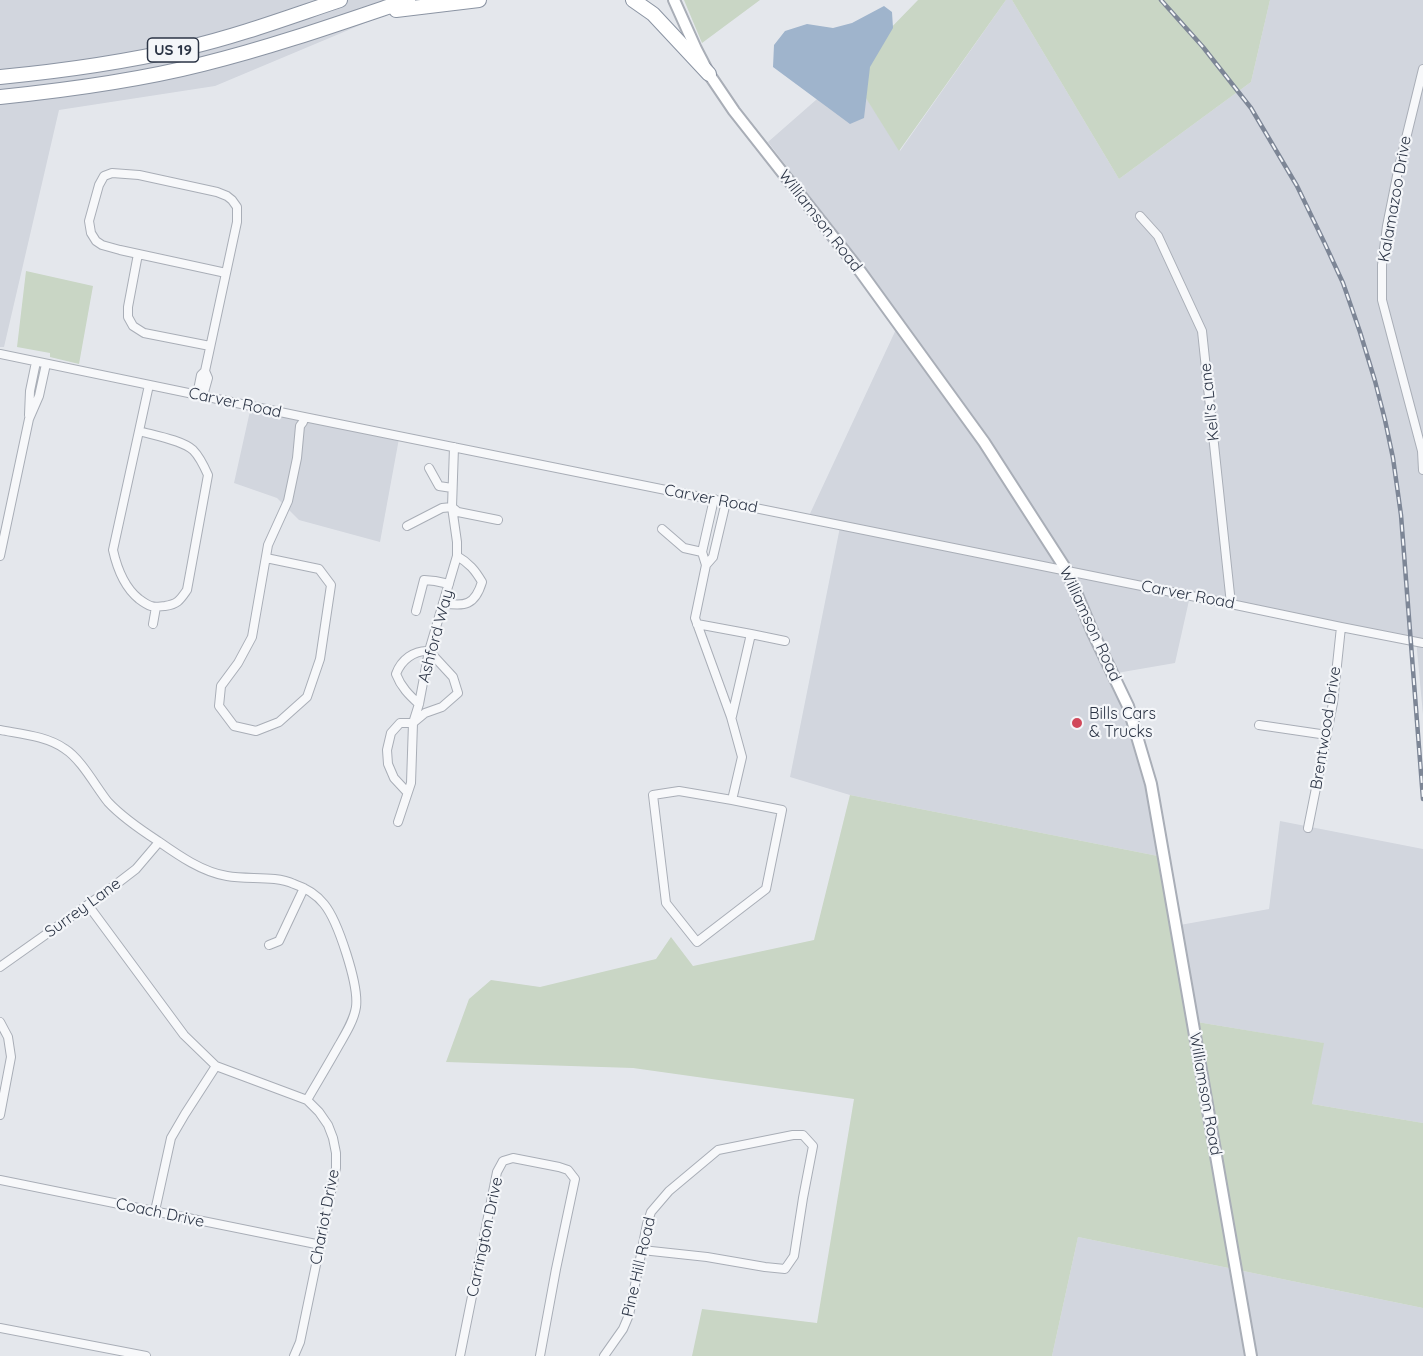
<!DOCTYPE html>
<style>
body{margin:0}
canvas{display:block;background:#e4e7ec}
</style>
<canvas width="1423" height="1356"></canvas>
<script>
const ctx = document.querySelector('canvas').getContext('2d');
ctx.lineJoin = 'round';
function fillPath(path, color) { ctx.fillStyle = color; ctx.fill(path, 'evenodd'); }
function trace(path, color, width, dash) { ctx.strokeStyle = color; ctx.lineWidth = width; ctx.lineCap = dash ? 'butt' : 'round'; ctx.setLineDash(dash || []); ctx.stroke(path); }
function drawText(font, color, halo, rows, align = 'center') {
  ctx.font = font + ' Quicksand,sans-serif'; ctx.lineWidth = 4.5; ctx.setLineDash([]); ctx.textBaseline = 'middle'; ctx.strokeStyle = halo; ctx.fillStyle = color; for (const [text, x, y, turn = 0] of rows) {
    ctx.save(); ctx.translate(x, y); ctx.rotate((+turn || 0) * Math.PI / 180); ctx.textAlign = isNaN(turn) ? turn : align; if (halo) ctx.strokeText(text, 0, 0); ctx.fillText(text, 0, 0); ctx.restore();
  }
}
fillPath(new Path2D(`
 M0,0h420l-205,86 -156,24 -55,237h-4z
 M1006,0h6l107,179 132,-97 19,-82h153v715l-7,-76 -226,-43 -15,67 -64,11 41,110 11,73 -313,-62 -60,-18 50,-250 -33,-7 92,-197 -59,-87 -72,-94 81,-71 51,80z
 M252,402l148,31 -20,109 -81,-22 -22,-22 -43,-15z
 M1280,821l143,28v274l-111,-19 11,-61 -132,-22 -11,-96 89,-16z
 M1078,1237l345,71v48h-371z`), '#d2d6de');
fillPath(new Path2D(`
 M684,0h76l-58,43z
 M918,0h88l-107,151 -50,-80z
 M1012,0h258l-19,82 -132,97z
 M26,271l67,15 -14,78 -29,-7v-4l-33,-6z
 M850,795l313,62 28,164 133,22 -12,61 111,19v185l-345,-71 -26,119h-360l10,-47 115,14 37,-224 -221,-31 -187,-6 23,-63 22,-19 49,7 116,-28 15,-22 22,29 121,-26z`), '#c9d6c5');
fillPath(new Path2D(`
 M884,6l8,6 1,16 -23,39 -6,51 -14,6 -77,-57 1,-22 11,-14 22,-7 26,4 19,-5z`), '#9fb4cc');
const minor = new Path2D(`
 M1423,69l-25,102 -11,55 -5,39v35l40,151 1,19
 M1140,216l18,20 44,95 29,273
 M138,254l-10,53v10l5,9 11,7 66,13
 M0,354l304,63 927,187 110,23 82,16
 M197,395l4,-20 4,-4
 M203,396l5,-18 -3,-7 32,-149v-15l-5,-7 -5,-4 -10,-4 -78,-17 -27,-2 -8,3 -5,9 -10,36 2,12 5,8 6,4 18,5 106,23
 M29,415l1,-24 6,-29
 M139,431c14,4 43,9 54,19 7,7 11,16 15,25l-21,115c-7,10 -9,14 -22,16 -4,0 -9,2 -14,0 -4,-1 -8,-4 -12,-7 -15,-12 -22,-31 -26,-49z
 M139,431l10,-46
 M429,468l10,18 13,2
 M714,499l-12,53 4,13 -11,53 36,99 11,40 -10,43 50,10 -16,79 -69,53 -31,-39 -13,-108 26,-4 53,9
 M407,526l35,-18 10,-1 6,5 40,8
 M662,529l22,19 18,4
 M0,556l29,-137 10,-23 7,-32
 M266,558l53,11 12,16 -11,74 -13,38 -28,25 -23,9 -22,-5 -15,-20 2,-20 17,-23 14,-26 16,-92 20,-44 9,-43 3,-32 3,-4 1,-5
 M706,565l7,-8 13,-55
 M443,603c22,4 32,2 39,-21 -7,-12 -13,-19 -25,-26
 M416,611l8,-31 11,1 14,3
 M153,624l3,-17
 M697,624l54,10 -19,82
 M751,634l34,7
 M1259,725l68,10
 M0,730c21,4 47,6 65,19 16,10 31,38 43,53 14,15 33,28 50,39 20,14 44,31 69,35 22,4 47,-1 67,8 12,4 22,10 30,20 14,17 35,81 32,103 -2,13 -10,26 -17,38 -10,18 -21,36 -32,55
 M407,792l-13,-14 -6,-14 -1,-14 4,-17 9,-10h13l12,-10 17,-6 16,-14 -5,-16 -24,-26c-15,-1 -28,9 -33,23 5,13 13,21 23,30
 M398,822l13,-39 2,-60 6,-19 10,-53 28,-95v-14l-5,-35 2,-60
 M1308,828l25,-125 8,-76
 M88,905l96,130 32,31 91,34 12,12 9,13 5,13 3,15v15l-36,174 -6,14
 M269,945l10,-4 25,-53
 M0,967l110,-78 26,-20 23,-27
 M0,1022l8,15 3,20 -11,58
 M0,1180l321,65
 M155,1211l16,-73 14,-24 31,-48
 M0,1328l146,28
 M460,1356l37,-184 6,-11 10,-3 46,9 9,3 7,9 -19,90 -16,87
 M604,1356l19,-27 6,-14 18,-91 4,-12 18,-21 49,-41 75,-15h10l10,11 -10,52 -9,58 -9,13 -20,-2 -58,-10 -65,-7`);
const secondary = new Path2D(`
 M674,0l22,49 13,25 25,37 126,160 124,171 83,129 26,62 35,73 23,78 100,572`);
const motorway = new Path2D(`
 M633,0l20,14 56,60
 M396,10l83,-10
 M0,77c63,-6 125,-15 186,-29 52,-12 103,-31 154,-48
 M0,97c68,-7 136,-16 203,-33 69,-17 137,-41 205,-64`);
trace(minor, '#a9aeb7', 10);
trace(secondary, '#a9aeb7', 14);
trace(motorway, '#8b94a3', 16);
trace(minor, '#f7f8fa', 8);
trace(secondary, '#fff', 10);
trace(motorway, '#fff', 14);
const rail = new Path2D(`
 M1161,0l42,47 48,61 46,78 28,58 18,39 17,49 15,49 10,39 8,38 8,57 22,284`);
trace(rail, '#7d8696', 4.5);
trace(rail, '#f4f6f9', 2, [7]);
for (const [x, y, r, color] of [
 [1077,723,6,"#d1495b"]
]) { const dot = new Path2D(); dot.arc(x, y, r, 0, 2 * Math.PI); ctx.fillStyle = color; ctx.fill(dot); trace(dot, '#f4f6f9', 2); }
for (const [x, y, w] of [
 [173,50,51]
]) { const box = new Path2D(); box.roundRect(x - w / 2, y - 12, w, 24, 4.5); ctx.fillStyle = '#f4f6f9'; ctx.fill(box); trace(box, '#2b3445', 1.5); }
drawText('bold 15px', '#2b3445', null, [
 ["US 19",173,50]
]);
drawText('16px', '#2b3445', '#f4f6f9', [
 ["Kalamazoo Drive",1395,199,-80],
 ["Williamson Road",820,221,52],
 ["Kell's Lane",1210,402,-96],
 ["Carver Road",235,403,12],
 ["Carver Road",711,499,11],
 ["Carver Road",1188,595,11],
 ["Williamson Road",1090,624,65],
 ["Ashford Way",436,636,-75],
 ["Brentwood Drive",1326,728,-81],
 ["Surrey Lane",83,908,-36],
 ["Williamson Road",1205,1094,80],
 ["Coach Drive",160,1213,12],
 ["Chariot Drive",325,1217,-79],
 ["Carrington Drive",485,1237,-78],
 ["Pine Hill Road",639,1267,-77]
]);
drawText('16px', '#2b3445', '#f4f6f9', [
 ["Bills Cars",1089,714],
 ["& Trucks",1089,732]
], 'left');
</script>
